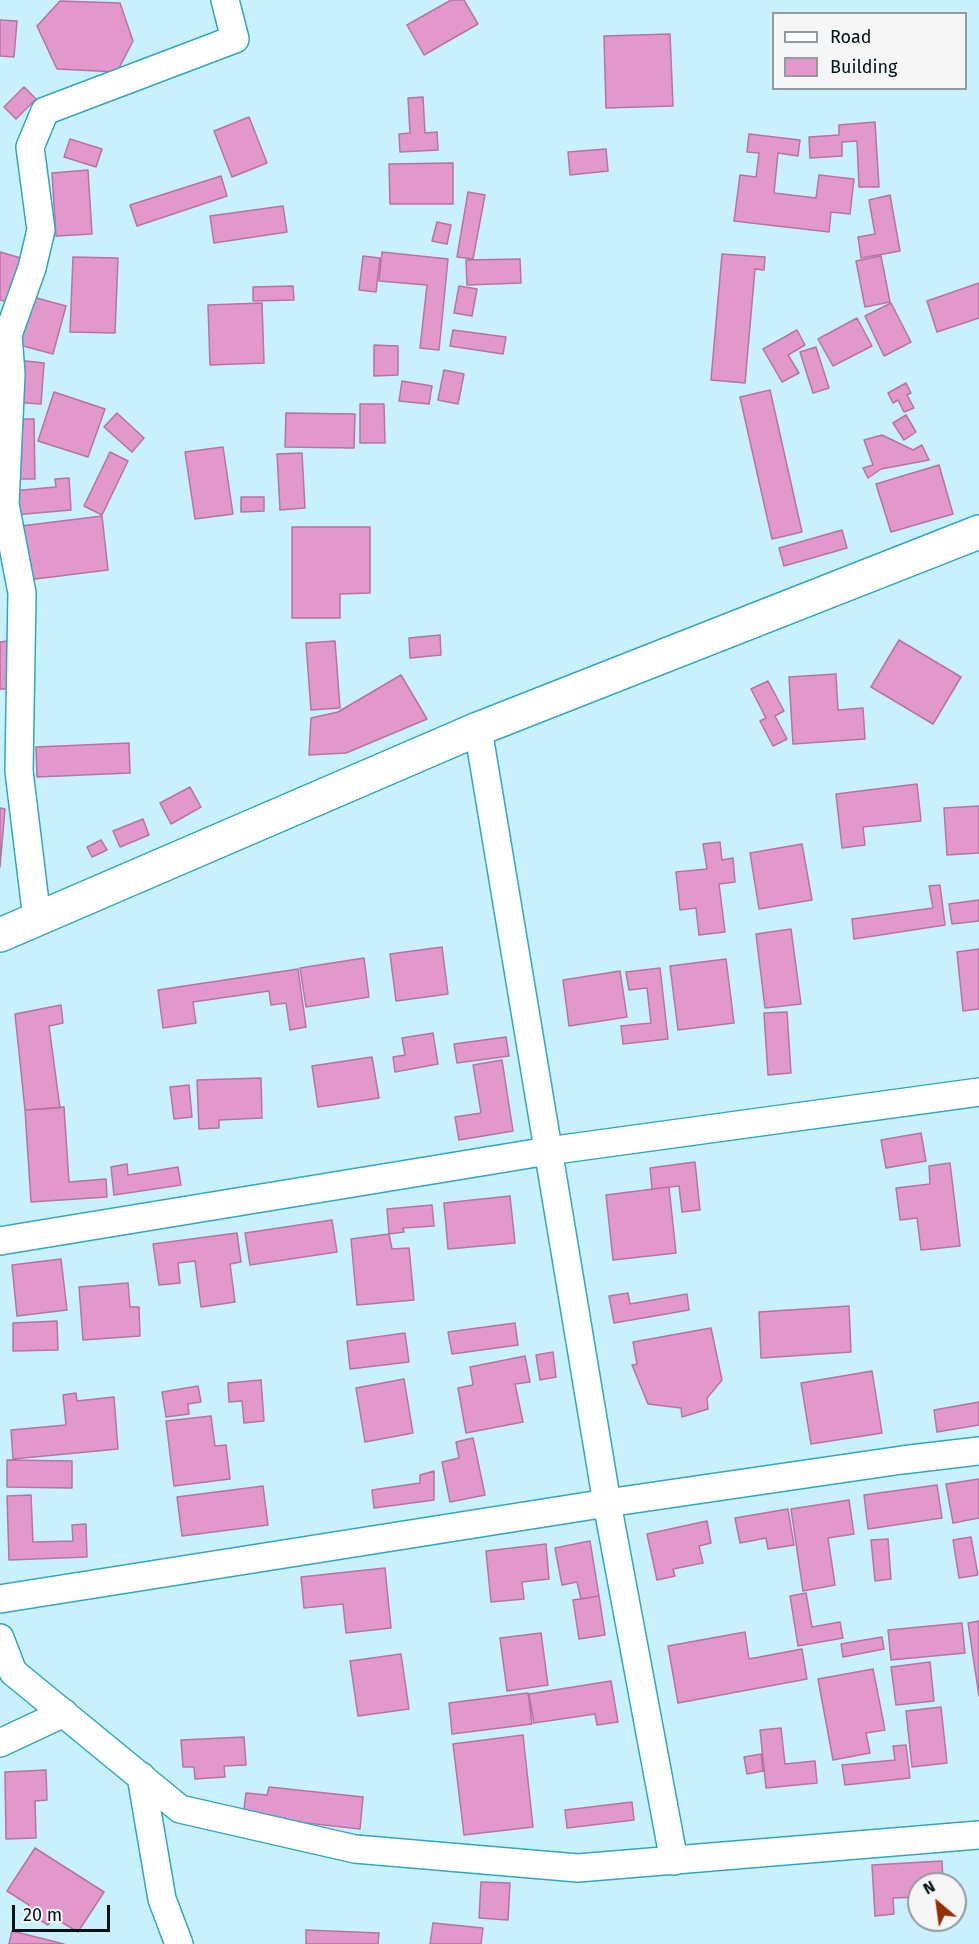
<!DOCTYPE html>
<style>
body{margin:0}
#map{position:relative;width:979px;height:1944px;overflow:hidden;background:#c9f0fd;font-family:"Fira Sans",sans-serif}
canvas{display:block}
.legend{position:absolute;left:772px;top:12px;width:195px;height:78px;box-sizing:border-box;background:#f6f6f6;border:2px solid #949a9d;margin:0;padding:8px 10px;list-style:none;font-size:18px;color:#001117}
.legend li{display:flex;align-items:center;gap:12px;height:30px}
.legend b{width:30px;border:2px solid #949a9d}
.north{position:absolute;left:907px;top:1872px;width:60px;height:60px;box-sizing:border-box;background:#f6f6f6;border:2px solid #949a9d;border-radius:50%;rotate:331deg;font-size:16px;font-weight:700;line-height:24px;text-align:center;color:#001117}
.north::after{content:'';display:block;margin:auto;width:21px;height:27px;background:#952f05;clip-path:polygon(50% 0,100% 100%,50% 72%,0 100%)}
.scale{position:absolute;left:12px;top:1905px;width:98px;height:27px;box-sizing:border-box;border:3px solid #001117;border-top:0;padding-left:8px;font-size:18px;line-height:21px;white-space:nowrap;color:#001117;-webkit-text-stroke:4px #f6f6f6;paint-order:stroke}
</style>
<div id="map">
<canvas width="979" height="1944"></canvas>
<ul class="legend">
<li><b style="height:8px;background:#fff"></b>Road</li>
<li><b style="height:16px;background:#e298cc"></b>Building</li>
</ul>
<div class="north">N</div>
<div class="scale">20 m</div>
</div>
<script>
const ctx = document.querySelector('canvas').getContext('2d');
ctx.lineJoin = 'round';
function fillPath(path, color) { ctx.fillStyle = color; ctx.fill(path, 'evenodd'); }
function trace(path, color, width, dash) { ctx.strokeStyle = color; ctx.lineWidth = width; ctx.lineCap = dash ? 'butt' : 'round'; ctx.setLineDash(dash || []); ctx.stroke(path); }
const building = new Path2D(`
 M451,0h13l14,24 -54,31 -17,-30z
 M60,1l60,2 13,38 -16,31 -60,-3 -20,-43z
 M0,20l17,1 -3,36 -14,-1z
 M670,34l3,72 -67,2 -2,-72z
 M24,87l12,12 -20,20 -12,-12z
 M423,97l2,36 12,-1 1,18 -38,2 -1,-18 11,-1 -2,-35z
 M249,117l18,46 -35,14 -18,-46z
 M875,122l4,65h-20l-2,-46 -15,1v14l-32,2 -1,-21 30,-2v-10z
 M749,134l51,6 -2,16 -20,-3 -4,40 42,5 3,-23 35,4 -4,35 -19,-2 -2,20 -95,-11 6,-46 16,2 3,-24 -12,-1z
 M70,139l32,10 -6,18 -32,-10z
 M606,149l2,22 -38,4 -2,-23z
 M453,163v41h-63l-1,-40z
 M88,170l4,64 -36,2 -4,-63z
 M221,176l6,20 -90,30 -7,-21z
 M468,192l17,3 -12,64 -16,-2z
 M890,195l10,56 -39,7 -3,-21 17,-3 -6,-34z
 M283,206l4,26 -73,11 -4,-27z
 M437,222l14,3 -4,19 -15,-3z
 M0,252l24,7 -12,44 -12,-3z
 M382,252l66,7 -9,91 -19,-2 7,-63 -48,-4z
 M722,254l43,3 -1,13 -9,-1 -10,114 -34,-3z
 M363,256l17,2 -4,34 -17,-2z
 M881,256l9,46 -25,5 -9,-46z
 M73,257l45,1 -3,75 -45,-1z
 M520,259l1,24 -54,2 -1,-25z
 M979,283v35l-42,14 -10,-31z
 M293,286l1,14 -41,1v-14z
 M459,286l18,3 -5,27 -18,-3z
 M29,296l37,10 -13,48 -37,-10z
 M262,303l2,60 -54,2 -2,-60z
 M891,303l20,39 -27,14 -19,-40z
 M857,318l15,28 -39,20 -15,-27z
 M453,330l53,7 -3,17 -53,-8z
 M797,330l8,15 -17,10 11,18 -17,9 -19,-33z
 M374,345l24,1v29l-24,1z
 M816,347l13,41 -16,5 -13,-41z
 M17,360l27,3 -3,41 -27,-2z
 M444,370l20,4 -6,30 -20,-4z
 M402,381l30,5 -3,18 -30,-3z
 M906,383l5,10 -4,2 7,13 -10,4 -6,-12 -5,3 -5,-10z
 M770,390l32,142 -30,7 -32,-142z
 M54,392l51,17 -17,48 -50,-16z
 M360,404h24l1,39h-25z
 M117,413l27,25 -12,14 -28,-25z
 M286,413l69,1 -1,34 -69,-1z
 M906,415l10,17 -12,8 -11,-17z
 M15,419h19l1,60h-20z
 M882,435l31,15 9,-5 7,15 -48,9 -13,9 -5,-10 10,-3 -9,-25z
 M223,447l10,67 -38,5 -10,-67z
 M110,452l18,9 -26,54 -18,-9z
 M302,453l3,55 -25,2 -3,-56z
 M939,465l14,49 -62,18 -15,-48z
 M69,478l2,32 -57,5 -2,-24 44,-4 -1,-8z
 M241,497h23v14l-23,1z
 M102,516l6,54 -81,10 -6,-54z
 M292,527h78v66l-30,1v24h-48z
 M842,530l5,18 -63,18 -5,-18z
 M440,635l1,20 -31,3 -1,-20z
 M899,640l62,37 -28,47 -62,-37z
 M7,641v48h-7v-47z
 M335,641l5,67 -29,2 -5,-67z
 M836,674l2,36 25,-2 2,31 -72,5 -4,-67z
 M401,675l26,44 -81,34 -37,2 2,-37 27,-6z
 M768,681l16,30 -9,5 12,23 -14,7 -13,-25 6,-3 -15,-29z
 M129,743l1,30 -93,4 -1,-30z
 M917,784l4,37 -58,6 2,18 -23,3 -6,-54z
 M190,787l11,20 -30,17 -11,-21z
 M979,806v47l-32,2 -3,-47z
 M0,808l5,1 -5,58z
 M143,819l6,16 -29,12 -7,-16z
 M101,840l6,10 -15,7 -5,-10z
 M720,842l2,18 11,-2 2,24 -16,2 6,48 -26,3 -3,-27 -16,2 -4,-38 31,-3 -4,-25z
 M802,844l10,56 -53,9 -9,-56z
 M940,885l5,40 -91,14 -2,-20 81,-11 -4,-22z
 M979,900v21l-27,3 -3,-20z
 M791,929l10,75 -36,4 -9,-74z
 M442,947l6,47 -52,7 -6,-47z
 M979,949v60l-16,2 -6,-59z
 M364,958l5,39 -63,10 -6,-39z
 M726,959l8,64 -56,7 -8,-64z
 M660,968l8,71 -45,5 -2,-18 30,-3 -4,-35 -18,2 -3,-18z
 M298,969l8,58 -16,3 -4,-27 -15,2 -2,-14 -76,11 3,21 -33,5 -5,-38z
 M620,971l7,46 -58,9 -6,-46z
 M61,1005l2,18 -14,3 11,82 -35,2 -10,-96z
 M787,1012l4,61 -23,2 -4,-62z
 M433,1033l5,31 -43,8 -2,-15 12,-2 -3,-17z
 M506,1037l3,19 -52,7 -3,-19z
 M372,1057l7,41 -61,9 -6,-41z
 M502,1060l11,71 -54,9 -4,-23 26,-4 -8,-48z
 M261,1078l1,40 -43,2v8l-20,1 -2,-49z
 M189,1085l3,32 -18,2 -4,-32z
 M64,1107l5,75 37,-3 1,18 -76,5 -6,-92z
 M921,1133l5,28 -40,7 -5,-28z
 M695,1162l5,48 -18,2 -3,-26 -27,3 -2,-21z
 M950,1163l10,83 -39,4 -4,-32 -17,2 -4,-32 34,-4 -1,-18z
 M127,1164l1,11 50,-8 3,18 -67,10 -3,-28z
 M669,1187l7,66 -63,7 -7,-65z
 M510,1196l5,47 -67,6 -4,-46z
 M432,1205l2,21 -31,2 1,4 -15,2 -2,-25z
 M332,1220l5,32 -87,13 -5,-32z
 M237,1233l4,29 -11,2 5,38 -34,5 -6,-46 -17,2 2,20 -21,2 -6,-41z
 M389,1234l3,15 17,-1 5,52 -57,5 -6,-66z
 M61,1259l6,51 -50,6 -5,-51z
 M128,1283l2,24h9l1,29 -57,4 -4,-53z
 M628,1293l2,11 57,-10 2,16 -75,13 -5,-27z
 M849,1306l2,46 -90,6 -2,-46z
 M57,1321l1,29 -45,1v-28z
 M515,1323l3,22 -66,9 -4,-22z
 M711,1328l11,52 -15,18 1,11 -26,8 -1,-9 -33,-4 -16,-39 5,-1 -4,-22z
 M405,1333l4,29 -59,7 -3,-28z
 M553,1352l3,25 -16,3 -4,-25z
 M525,1356l5,26 -15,2 8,38 -57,11 -8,-45 15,-3 -3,-18z
 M872,1371l10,62 -71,11 -10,-61z
 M404,1379l9,54 -48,9 -9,-54z
 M261,1380l3,41 -20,2 -2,-22 -13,1 -1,-19z
 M198,1386l3,16 -13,2 1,10 -23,3 -4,-25z
 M76,1393l1,8 37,-4 4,52 -105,10 -2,-29 55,-5 -3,-30z
 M979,1402v23l-42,7 -3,-22z
 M211,1416l4,30 11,-1 4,34 -56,7 -8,-65z
 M473,1438l12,57 -35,7 -8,-40 17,-4 -3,-16z
 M7,1460l65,1v27l-65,-1z
 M434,1471v29l-60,8 -2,-18 48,-7v-8z
 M979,1479v39l-26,5 -7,-39z
 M937,1485l5,33 -74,11 -4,-34z
 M263,1486l5,39 -86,11 -5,-39z
 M31,1495l2,47 40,-1 -1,-16 14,-1 1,33 -78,3 -2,-64z
 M849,1500l5,34 -26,4 7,47 -32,6 -12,-82z
 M788,1509l6,36 -26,4 -2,-11 -26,5 -5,-25z
 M707,1521l4,22 -12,3 4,17 -30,6 2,7 -18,4 -10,-46z
 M971,1537l7,38 -19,3 -6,-38z
 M888,1539l3,40 -16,2 -4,-41z
 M590,1541l9,55 -18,3 -4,-17 -15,3 -7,-37z
 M546,1544l3,35 -27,3 2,17 -33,3 -5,-51z
 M385,1568l6,60 -45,5 -3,-29 -39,4 -3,-31z
 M806,1593l6,34 28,-5 3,16 -45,8 -8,-50z
 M599,1596l6,39 -26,4 -6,-39z
 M979,1621v75l-11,-73z
 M962,1623l3,30 -74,7 -3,-30z
 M745,1632l4,27 53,-10 5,30 -129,24 -10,-57z
 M541,1633l7,52 -41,6 -7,-53z
 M882,1637l2,12 -41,8 -2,-13z
 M401,1654l8,55 -51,7 -8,-55z
 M930,1662l4,39 -38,4 -5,-38z
 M873,1669l12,61 -19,3 4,20 -37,7 -15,-81z
 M611,1681l7,41 -21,3 -2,-11 -61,9 -5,-29z
 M528,1693l4,31 -80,10 -3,-31z
 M941,1707l6,56 -35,4 -6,-56z
 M781,1728l4,36 30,-3 2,22 -51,5 -6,-58z
 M523,1735l10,92 -69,8 -11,-91z
 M244,1737l2,28 -22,1 1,11 -30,2 -1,-12h-11l-2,-27z
 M906,1745l4,33 -65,7 -3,-20 53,-5 -2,-14z
 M761,1754l2,17 -16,3 -3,-17z
 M46,1770l1,30 -12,1 1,37 -30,1 -1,-67z
 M269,1787l94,10 -3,32 -117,-13 3,-23 21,2z
 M632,1802l2,18 -67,8 -2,-18z
 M35,1848l69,44 -26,40 -25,-15 -5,8 -22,-14 3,-6 -22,-14z
 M942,1861l1,23h-24v13l-26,1 1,16 -19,2 -3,-51z
 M481,1882l29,1 -2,37 -29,-2z
 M433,1923l50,5 -2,16h-51z
 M306,1930l73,3 -1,11h-72z
 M12,1931l52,13h-55z`);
fillPath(building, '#e298cc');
trace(building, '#b872a4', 1.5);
const street = new Path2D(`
 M478,729l129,774 67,358
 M37,919l-18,-148 3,-178 -17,-89 6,-130 -3,-39 24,-67 9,-38 -11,-83 15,-36 190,-72 -10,-39
 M0,1241l548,-90 431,-59
 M0,1599l607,-96 295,-43 77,-9
 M0,1638l13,34 167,137 175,40 223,19 401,-33
 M0,1743l64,-30
 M141,1776l21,123 17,45`);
const secondary = new Path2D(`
 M0,935l478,-206 501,-197`);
trace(street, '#2ea7c4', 30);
trace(secondary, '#2ea7c4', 36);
trace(street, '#fff', 27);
trace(secondary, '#fff', 33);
</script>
